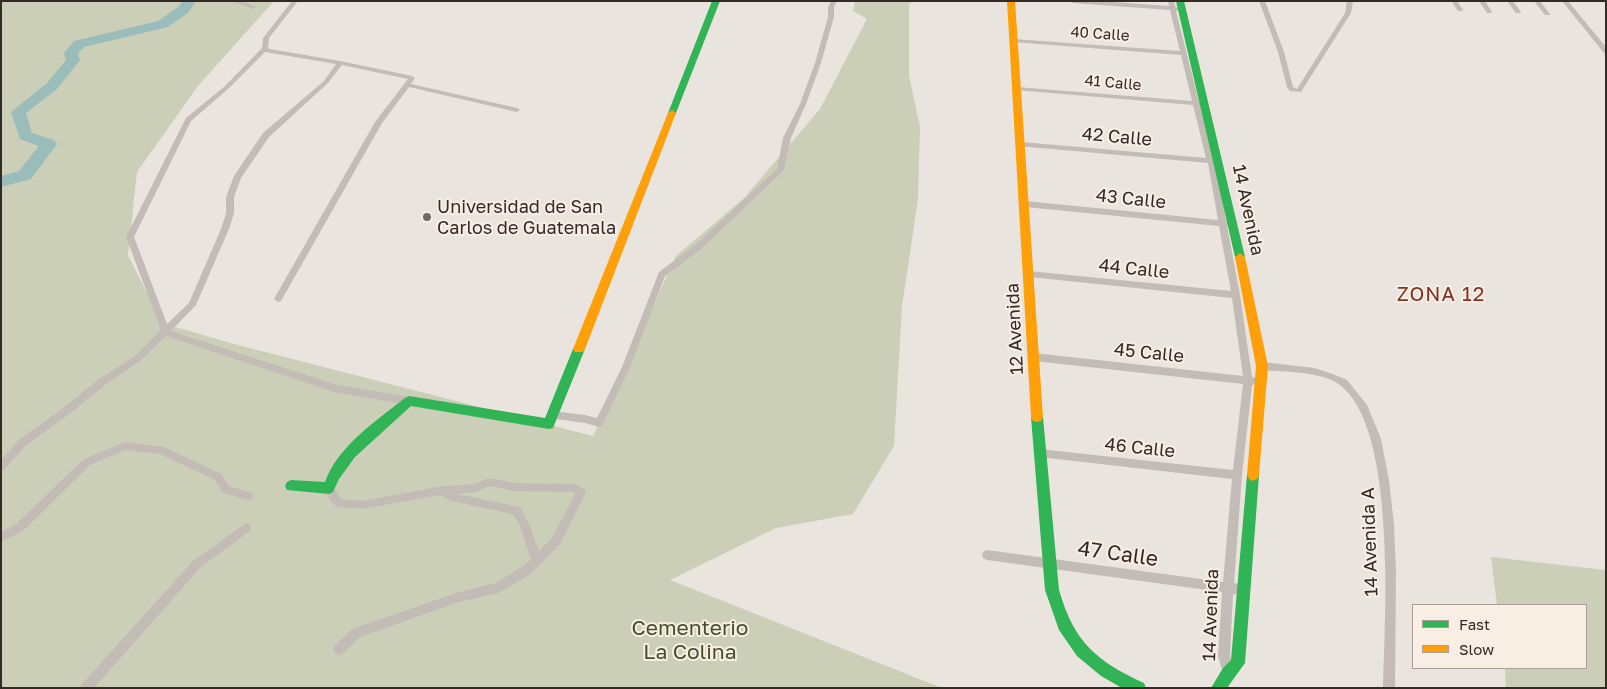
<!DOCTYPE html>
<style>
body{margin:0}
#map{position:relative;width:1607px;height:689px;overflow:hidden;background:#eae4de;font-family:"Golos Text",sans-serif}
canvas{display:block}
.frame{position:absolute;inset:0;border:2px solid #332926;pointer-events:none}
.legend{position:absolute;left:1412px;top:604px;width:175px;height:65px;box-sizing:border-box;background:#f8eee4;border:1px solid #a99f98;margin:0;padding:6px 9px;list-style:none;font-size:15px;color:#332926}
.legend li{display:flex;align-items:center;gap:10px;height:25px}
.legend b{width:25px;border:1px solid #a99f98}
</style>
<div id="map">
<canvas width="1607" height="689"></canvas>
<div class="frame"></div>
<ul class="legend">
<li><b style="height:6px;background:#30b455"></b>Fast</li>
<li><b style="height:6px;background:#ff9f0a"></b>Slow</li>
</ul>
</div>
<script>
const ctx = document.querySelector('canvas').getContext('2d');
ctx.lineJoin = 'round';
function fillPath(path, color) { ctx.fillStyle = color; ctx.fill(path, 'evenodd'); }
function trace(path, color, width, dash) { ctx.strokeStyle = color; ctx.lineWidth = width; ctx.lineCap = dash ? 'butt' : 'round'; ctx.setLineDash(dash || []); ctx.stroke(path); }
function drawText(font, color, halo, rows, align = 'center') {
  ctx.font = font + ' "Golos Text",sans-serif'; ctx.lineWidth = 4; ctx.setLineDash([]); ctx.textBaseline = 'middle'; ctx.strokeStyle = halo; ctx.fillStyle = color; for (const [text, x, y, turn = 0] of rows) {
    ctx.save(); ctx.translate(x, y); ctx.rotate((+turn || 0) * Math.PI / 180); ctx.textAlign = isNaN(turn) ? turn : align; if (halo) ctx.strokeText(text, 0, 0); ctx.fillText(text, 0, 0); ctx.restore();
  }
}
fillPath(new Path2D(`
 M1,1h273l-76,85 -61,86 -9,83 34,68 72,21 359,92 83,-180 68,-58 76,-89 47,-90 -14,-8 2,-10h60l-6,3v72l11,51 -2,72 -16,108 -8,139 -41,68 -77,14 -106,52 272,108h-941z
 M1491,557l115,13v118h-100l-1,-20h81v-63h-89z`), '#cccfb8');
fillPath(new Path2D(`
 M183,1h13l-8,12 -20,14 -84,20 -6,6 2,7 -23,29 -31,24 6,20 22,7 3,4 -26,35 -30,8v-11l18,-5 20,-25 -19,-7 -9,-27 36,-29 19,-23 -2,-7 10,-12 84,-20 20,-14z`), '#9abdbb');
fillPath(new Path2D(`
 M232,1h10l14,6 -3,2z
 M292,1h6l-29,37 -1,10 2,1 70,12 72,15 3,2 -4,6 106,24 3,2 -3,2 -108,-25 -27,36 -101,178 -3,1 -4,-3 101,-177 33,-43 -66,-14 -14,18 -59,54 -28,41 -7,19v16l-5,16 -33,76 -25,26 163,53 75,13 3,1 2,3 -2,3 -3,1 -75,-13 -168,-56 -25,24 -36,25 -37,30 -43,31 -21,24 -3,1v-11l18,-20 43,-31 37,-30 36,-23 26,-26 -35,-93 60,-119 39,-32 37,-38 1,-10zM265,52l71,12 -12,17 -61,52 -29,43 -8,21v16l-5,16 -32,74 -22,21 -33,-87 57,-116 38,-33z
 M831,1h6l-3,6v10l-13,46 -15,41 -15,34 -7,32 -83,79 -36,27 -35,91 -28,59 -3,1 -14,-4 -36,-5 -2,-3 2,-3 3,-1 33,4 12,3 25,-51 37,-95 36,-27 82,-76 6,-31 17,-34 15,-41 13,-46v-10z
 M1069,1h31l69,5 -1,-5h6l1,6 7,2 -6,2 23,91 5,2 -4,2 15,55 11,60 4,3 -3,2 13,69 12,82 4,1 2,3 -2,3 -4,1 -10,90 -8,108 14,3 1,4 -1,4 -4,1 -11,-1 -3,62 4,17 -2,4 -4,2 -4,-2 -6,-21 4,-64 -235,-32 -4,-2 -1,-3 1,-3 4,-2 236,32 9,-103 -193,-22 -3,-1 -2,-3 2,-3 3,-1 194,21 10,-86 -209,-23 -3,-2 -1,-2 1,-2 3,-2 209,23 -11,-78 -203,-21 -4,-3 4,-3 202,20 -12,-65 -194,-19 -4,-3 4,-3 193,19 -10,-57 -190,-17v-4h3l185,16 -13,-53 -178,-15v-2l2,-1 175,14 -11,-46 -169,-13v-2l2,-1 166,12 -10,-41 -98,-7z
 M1259,1h6l19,51 9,35 4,2 48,-76 2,-12h6l-2,12 -50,79 -11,-1 -3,-4 -9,-35z
 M1451,1h6l6,9 -1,1h-4z
 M1479,1h6l7,11 -1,1h-4z
 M1507,1h6l8,11 -1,1h-4z
 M1534,1h6l10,13 -1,1h-4z
 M1562,1h6l38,46v7l-2,-1z
 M1262,362l53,6 23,8 9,4 20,25 14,34 8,41 5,45 2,47 -1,116h-12c2,-68 14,-260 -43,-303 -19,-14 -55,-13 -78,-15l-3,-1 -1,-3 1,-3z
 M125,442l39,5 57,27 8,12 23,7 1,3 -1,3 -4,1 -25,-7 -8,-13 -55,-26 -35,-4 -35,15 -67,66 -22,11v-10l14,-7 69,-66z
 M486,479h10l17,4 62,1 9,5 2,3 -26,52 -29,30 -33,19 -39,9 -99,35 -17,16 -4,2 -4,-2 -2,-4 2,-4 17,-16 107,-37 37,-9 27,-17 8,-7 -11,-33 -7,-12 -62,-13 -10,-6 -79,14 -24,-2c-7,-2 -11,-13 -14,-19l2,-3 3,-1 3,1 9,14 21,2 75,-14 38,-3zM487,487h9l17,4 60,1 2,2 -23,44 -13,13 -10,-27 -9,-17 -63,-13 19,-2z
 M246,523l4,2 1,3 -1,3 -49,36 -107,121h-14l2,-4 111,-123z`), '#c3bcb6');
fillPath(new Path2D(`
 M712,1h8l-44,112 -1,2h-6l-1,-2z
 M1176,1h8l61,256 -5,4 -5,-4z
 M579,345l4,1 2,3 -32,79 -4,1 -138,-23 -56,51 -16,22 -6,13 -4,2 -42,-4 -2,-4 2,-4 4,-2 34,2c13,-36 51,-61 80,-84l4,-2 136,22 28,-69 2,-3z
 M1037,412l4,1 2,4 16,173c15,52 37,71 85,93l2,5h-24l-21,-12 -24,-20 -18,-26 -14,-40 -14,-173 2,-4z
 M1253,469l4,2 2,4 -14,188 -18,25h-16l12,-20 8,-8 16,-185 2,-4z`), '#30b455');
fillPath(new Path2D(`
 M1007,1h8l28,416 -2,4 -4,1 -4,-1 -2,-4z
 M672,110l4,3 -91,236 -2,3h-8l-2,-3 95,-236z
 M1240,253l5,4 23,109 -9,109 -2,4 -4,2 -4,-2 -2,-4 9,-109 -21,-109z`), '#ff9f0a');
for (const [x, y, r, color] of [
 [427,217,5,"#736a66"]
]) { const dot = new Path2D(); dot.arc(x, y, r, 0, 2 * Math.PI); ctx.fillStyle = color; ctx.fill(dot); trace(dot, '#f8eee4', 2); }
drawText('15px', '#332926', '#f8eee4', [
 ["40 Calle",1100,34,4],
 ["41 Calle",1113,83,5]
]);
drawText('18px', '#332926', '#f8eee4', [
 ["42 Calle",1117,137,5],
 ["43 Calle",1131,199,6],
 ["14 Avenida",1248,210,78],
 ["44 Calle",1134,269,6],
 ["12 Avenida",1015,329,-93],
 ["45 Calle",1149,353,6],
 ["46 Calle",1140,448,6],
 ["14 Avenida A",1370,542,-92],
 ["14 Avenida",1211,615,-88]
]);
drawText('18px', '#332926', '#f8eee4', [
 ["Universidad de San",437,207],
 ["Carlos de Guatemala",437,228]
], 'left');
ctx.letterSpacing = '1px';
drawText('20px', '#803321', '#f8eee4', [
 ["ZONA 12",1441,295]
]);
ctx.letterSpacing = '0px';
drawText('21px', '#332926', '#f8eee4', [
 ["47 Calle",1118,554,8]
]);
drawText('21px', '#44502a', '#f8eee4', [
 ["Cementerio",690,628],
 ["La Colina",690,652]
]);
</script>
